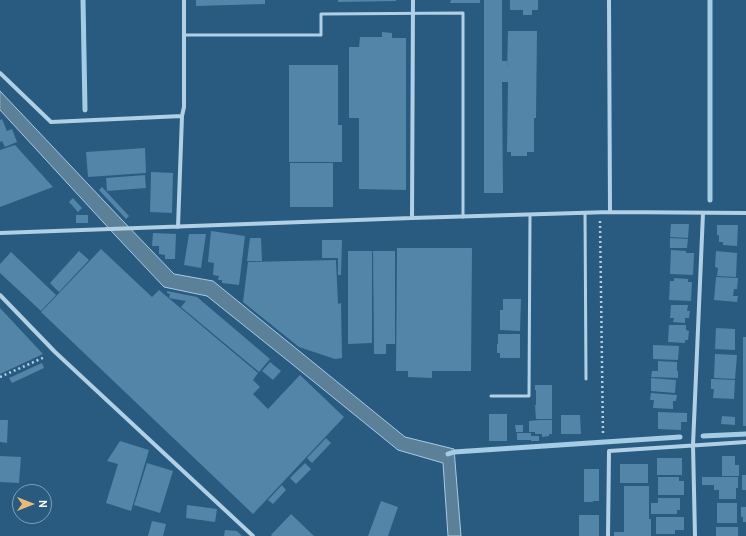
<!DOCTYPE html>
<style>
body{margin:0}
#map{position:relative;width:746px;height:536px;overflow:hidden;background:#295b80;font-family:Cabin,sans-serif}
canvas{display:block}
.north{position:absolute;left:12px;top:484px;width:40px;height:40px;box-sizing:border-box;background:#295b80;border:1px solid #7f9db3;border-radius:50%;rotate:90deg;font-size:11px;font-weight:700;line-height:16px;text-align:center;color:#fff}
.north::after{content:'';display:block;margin:auto;width:14px;height:18px;background:#ecba78;clip-path:polygon(50% 0,100% 100%,50% 72%,0 100%)}
</style>
<div id="map">
<canvas width="746" height="536"></canvas>
<div class="north">N</div>
</div>
<script>
const ctx = document.querySelector('canvas').getContext('2d');
ctx.lineJoin = 'round';
function fillPath(path, color) { ctx.fillStyle = color; ctx.fill(path, 'evenodd'); }
function trace(path, color, width, dash) { ctx.strokeStyle = color; ctx.lineWidth = width; ctx.lineCap = dash ? 'butt' : 'round'; ctx.setLineDash(dash || []); ctx.stroke(path); }
const water = new Path2D(`
 M0,91l122,129 52,54 39,7 192,156 49,12 7,87h-13l-5,-73 -45,-13 -106,-86 -85,-68 -43,-9 -49,-52 -115,-125z`);
fillPath(water, '#5c8098');
trace(water, '#a5cce5', 1);
trace(new Path2D(`
 M83,0l2,110
 M710,0v200
 M703,436l43,-2
 M448,454l6,-2 226,-15`), '#a5cce5', 5);
fillPath(new Path2D(`
 M196,0h69v4l-69,2z
 M338,0h58v1l-58,1z
 M451,0h29v3h-30z
 M484,0h18v61h5v9l1,-39h29l-1,87h-2v34h-7v4h-16v-4h-4l1,-70h-6l1,111h-19z
 M510,0h28v10h-6v5h-9v-5h-13z
 M382,32l10,1v5h14v152l-47,-1v-71h-10v-71h10l1,-10h22z
 M289,65h49v60h4v37h-53z
 M2,119l5,12 5,-2 5,13 -12,5 -3,-6 -2,1v-22z
 M15,145l38,42 -53,20v-57z
 M145,148l1,25 -58,4 -2,-25z
 M290,163h43v44h-43z
 M151,172l22,1 -1,40 -22,-1z
 M145,175l1,13 -39,3 -1,-13z
 M102,187l27,29 -3,3 -27,-29z
 M73,198l9,10 -4,4 -9,-10z
 M76,215h12v8h-12z
 M671,224h18l-1,14 -18,-1z
 M717,225h21l-1,21 -14,-1v-3h-4v-7h-2z
 M211,231l34,5 -6,49 -17,-2v-3h-4l1,-4 -6,-1 1,-12 -6,-1z
 M153,233l23,1 -1,25h-10v-4l-6,-1v-8h-7z
 M189,234h17l-5,34 -17,-3z
 M250,238h11l1,23h-15z
 M670,238l18,1 -1,9h-17z
 M322,240h20l-1,35h-3v-17h-16z
 M397,248h75l-1,123h-39v7l-24,-1v-6h-12z
 M101,249l51,48 7,-7 99,83 -5,7 7,7 -7,7 15,15 32,-34 44,42 -91,97 -212,-202z
 M671,250l15,1v2h8l-1,22 -23,-1z
 M79,251l10,9 -30,32 -9,-9z
 M348,251h24v92l-24,1v-14h14h-14z
 M373,251h22v93h-9v10h-12z
 M716,251l21,2 -1,24 -19,-1 1,-8 -3,-1z
 M11,252l45,43 -15,16 -41,-38v-9z
 M336,260l2,44 3,-1 1,55 -7,1 -36,-12 -56,-45 5,-40z
 M716,277l22,1 -1,11h-3l-1,7h5l-1,6 -23,-2z
 M674,278l14,1v3h4l-1,19 -22,-1 1,-19h4z
 M167,291l30,6 73,62 -11,13 -78,-65 5,-6 -17,-3 1,-4 -3,-1z
 M503,299h18l-1,32 -20,-1v-20h3z
 M671,305h17l-1,6h3l-1,7h-4v5l-12,-1 1,-4h-4z
 M0,308l43,46 -43,20z
 M669,325h17v5l3,1 -1,9h-3v3l-17,-1z
 M716,328l19,1v21l-20,-1z
 M498,334h22v24h-20v-5h-3v-9h1z
 M743,337h3v89h-3z
 M653,345l26,1 -1,14 -25,-1z
 M715,354l22,1 -2,24 -21,-1z
 M658,361l19,1v9h1v7l-27,-1 1,-6h6z
 M270,362l11,9 -8,9 -11,-9z
 M42,363l2,5 -32,15 -3,-5z
 M651,378l25,2 -1,13 -24,-2z
 M711,379l24,1 -1,19 -21,-1 1,-9h-3z
 M535,385h17v34h-16l-1,-14h1v-15h-1z
 M651,393l26,2 -1,6h-3v8l-20,-1 1,-8h-4z
 M658,412l29,1v9h-6v8l-23,-1z
 M489,414h18v27h-18z
 M561,415h19l1,19h-20z
 M722,416l13,1v8l-14,-1z
 M0,420h8l-1,23 -7,-1z
 M539,420h13v14h-3v2l-7,1v-3h-7v-2h-6v-11z
 M515,425h8v7h-7z
 M517,433h14v3h8v5h-8v-1h-14z
 M326,438l5,5 -19,20 -5,-5z
 M120,441l29,9 -18,61 -25,-8 12,-39 -11,-3z
 M0,456l21,1 -2,26 -19,-1z
 M722,456h13v9h4v11h-17z
 M657,458h25v17h-25z
 M147,463l26,8 -13,42 -26,-8z
 M305,463l6,6 -15,15 -6,-6z
 M620,464h28v19h-28z
 M584,469h15v32h-6v1h-9z
 M742,475h4v15h-4z
 M658,477h21v4h5v14h-26z
 M702,477h36v11h-2v11h-17v-9h-5v-5h-12z
 M282,485l4,5 -13,14 -5,-4z
 M624,486h25v33h-25z
 M658,498h22v12h-3v4h-26v-11h7z
 M381,501l17,6 -10,29h-20z
 M717,503h20v20h-20z
 M187,505l30,4 -2,13 -29,-4z
 M741,507h5v15h-3v-5h-2z
 M291,514l23,22h-42l-1,-1z
 M579,515h20v21h-20z
 M656,517h28v13h-9v4h-19z
 M624,519h27v17h-37v-4h10z
 M152,521l14,3 -3,12h-15z
 M716,527h22v9h-22z
 M225,530l12,1 5,5h-18z`), '#5285a8');
trace(new Path2D(`
 M600,221l3,214
 M0,377l45,-20`), '#b1d0e5', 2.5, [2, 3]);
trace(new Path2D(`
 M184,35h137v-21l142,-1v204
 M585,213l1,166
 M491,396h38l1,-181`), '#b1d0e5', 3);
trace(new Path2D(`
 M609,0l1,212
 M0,73l51,49 131,-6
 M412,218l1,-218
 M178,227l4,-111 2,-9v-107
 M0,233l412,-15 198,-6 136,1
 M0,295l55,57 198,184
 M608,536l1,-85 137,-9
 M695,536l-2,-91 10,-232`), '#b1d0e5', 4);
</script>
